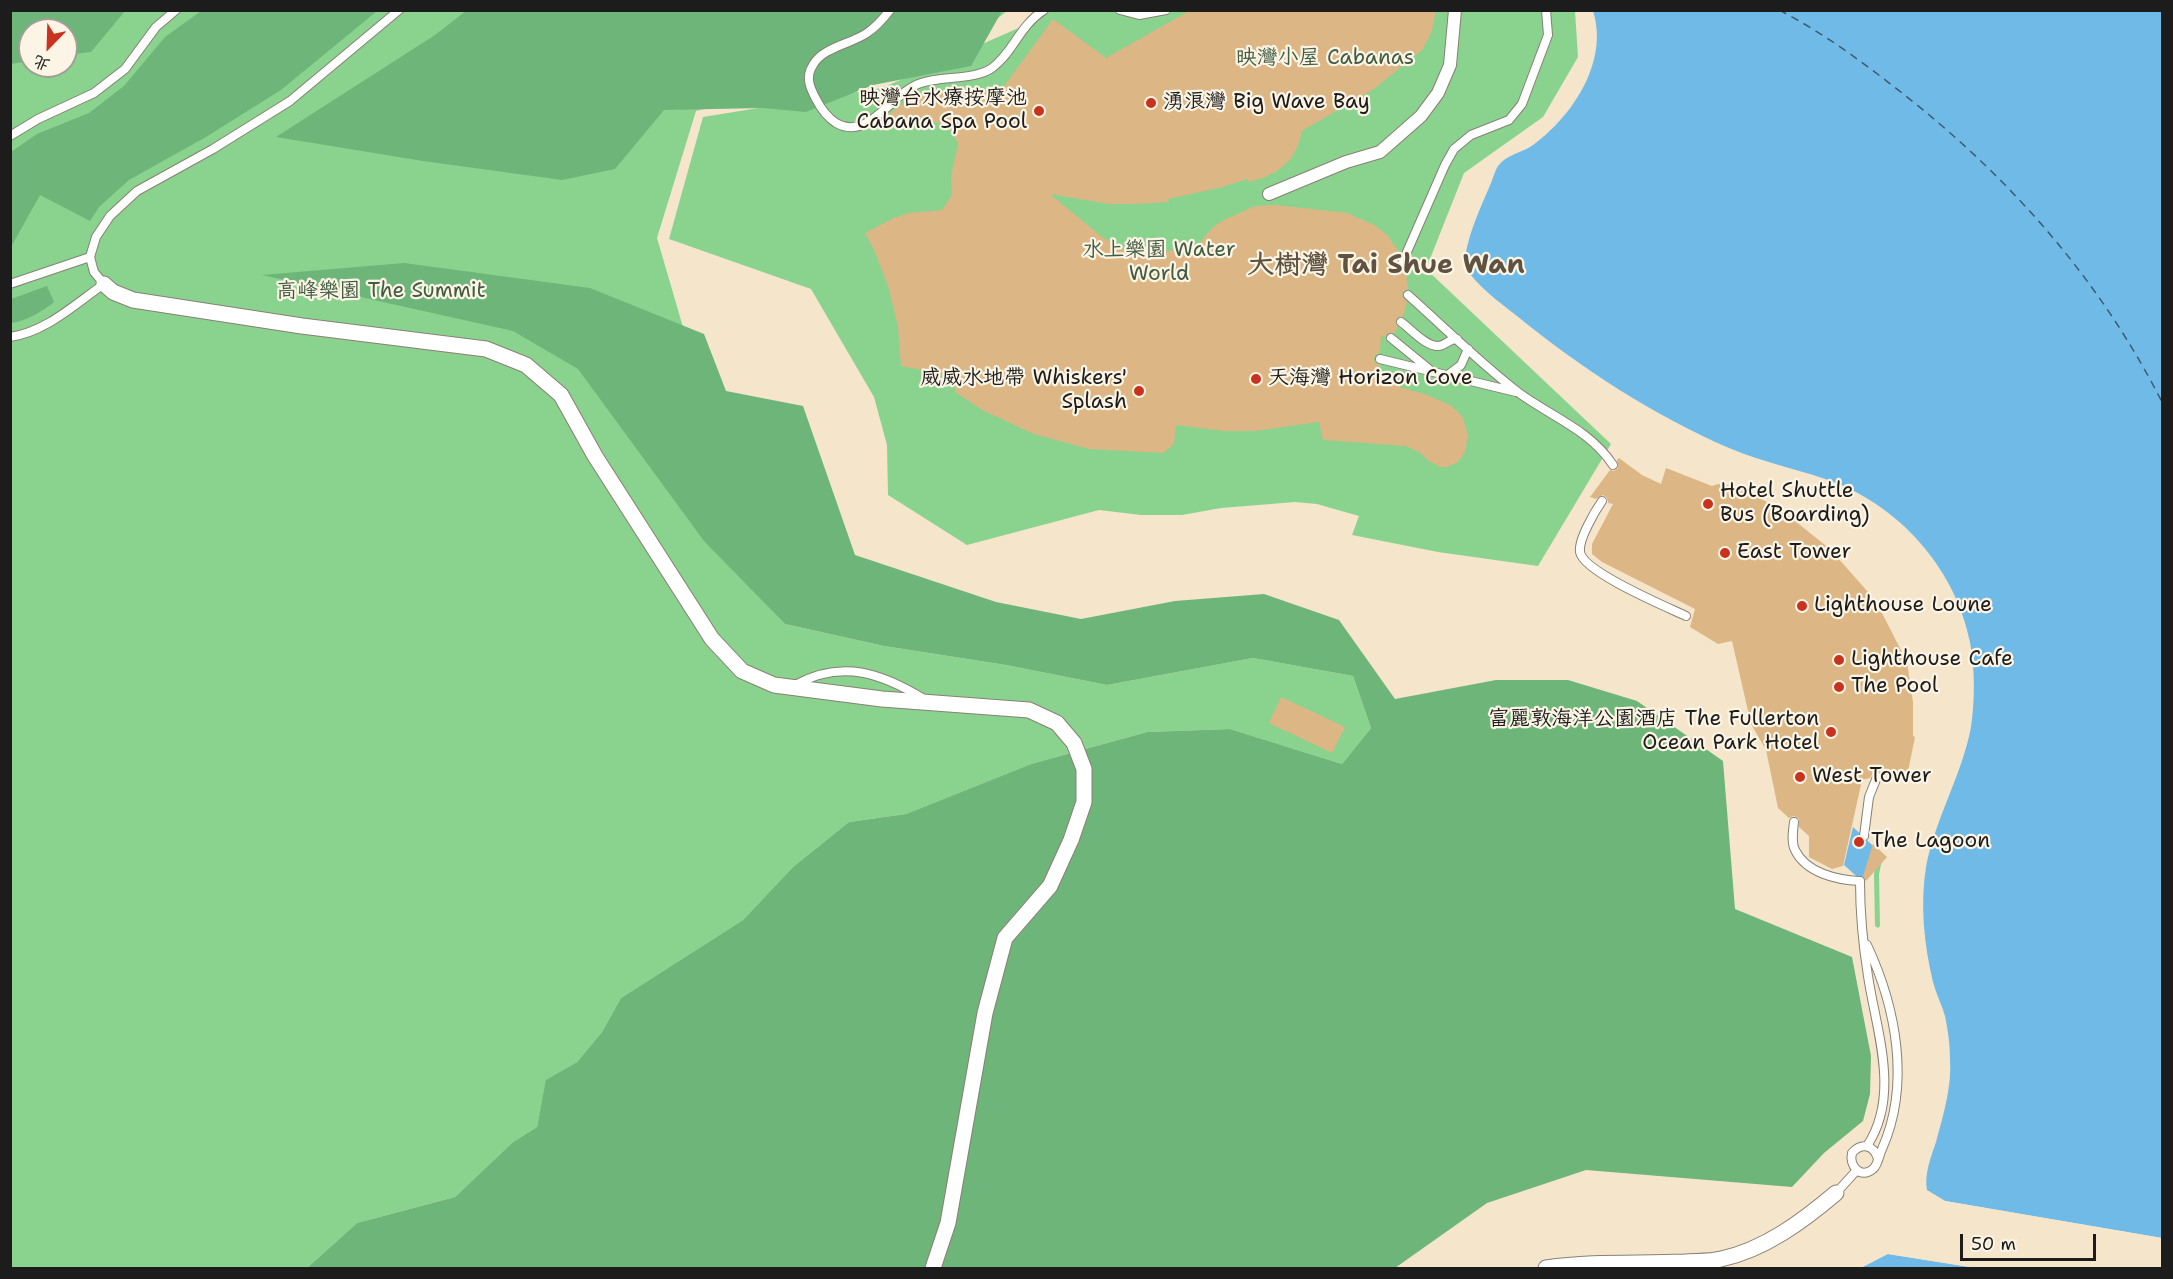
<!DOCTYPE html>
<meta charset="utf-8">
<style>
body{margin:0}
#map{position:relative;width:2173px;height:1279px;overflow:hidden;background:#f5e5cb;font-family:"Shantell Sans","LXGW WenKai TC",sans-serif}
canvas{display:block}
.frame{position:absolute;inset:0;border:12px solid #1c1c1c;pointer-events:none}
.north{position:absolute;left:18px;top:18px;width:60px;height:60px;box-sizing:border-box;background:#fcf5e5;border:2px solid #a29e95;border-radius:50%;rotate:203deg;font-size:16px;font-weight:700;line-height:24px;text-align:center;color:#1c1c1c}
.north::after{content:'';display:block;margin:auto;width:21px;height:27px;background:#c8321e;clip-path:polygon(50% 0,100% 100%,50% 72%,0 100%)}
.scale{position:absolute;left:1960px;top:1234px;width:136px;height:27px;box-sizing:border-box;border:3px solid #1c1c1c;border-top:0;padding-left:8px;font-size:18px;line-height:21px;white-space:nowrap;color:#1c1c1c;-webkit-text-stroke:4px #fcf5e5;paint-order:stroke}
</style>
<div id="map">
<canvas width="2173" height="1279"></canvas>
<div class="frame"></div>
<div class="north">北</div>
<div class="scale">50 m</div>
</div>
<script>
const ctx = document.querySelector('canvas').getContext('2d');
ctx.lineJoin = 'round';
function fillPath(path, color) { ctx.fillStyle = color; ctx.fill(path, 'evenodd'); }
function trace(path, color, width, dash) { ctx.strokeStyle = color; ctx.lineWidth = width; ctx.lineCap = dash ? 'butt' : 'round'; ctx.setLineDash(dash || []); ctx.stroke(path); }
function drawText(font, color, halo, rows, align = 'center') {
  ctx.font = font + ' "Shantell Sans","LXGW WenKai TC",sans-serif'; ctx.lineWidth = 4.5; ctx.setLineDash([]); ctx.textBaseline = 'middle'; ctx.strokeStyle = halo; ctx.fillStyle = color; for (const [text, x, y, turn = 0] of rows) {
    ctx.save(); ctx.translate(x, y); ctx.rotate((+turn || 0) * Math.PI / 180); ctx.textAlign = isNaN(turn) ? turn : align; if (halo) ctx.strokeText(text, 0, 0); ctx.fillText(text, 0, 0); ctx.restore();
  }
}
fillPath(new Path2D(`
 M10,11h997l-42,33 -269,67 -39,127 106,363 22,23 99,22 122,19 101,20 146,-27 100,18 18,52 -29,36 -112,-35 -83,3 -116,32 -125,50 -57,8 -56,45 -50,53 -122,78 -19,34 -25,30 -30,18 -10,47 -24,15 -58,55 -98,26 -50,45h-296zM30,30h36v36h-36z
 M1041,11h534l3,46 -35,60 -79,56 -38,96 185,175 -73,122 -100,-14 -86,-17 7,-19 -42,-12 -22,-2 -74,6 -39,7h-41l-42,-5 -132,35 -79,-50 -1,-50 -13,-48 -63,-108 -142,-50 34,-122 179,-29 148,-65z
 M1877,854l6,1 -4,19 1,52 -2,2 -3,-2 -1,-52z`), '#89d38f');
fillPath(new Path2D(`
 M11,10h114v1l-34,41 -25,3v-25h-36v31l-19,3z
 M201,11h176l-96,79 -75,47 -77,43 -30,27 -9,14 -50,-26 -29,52v-95l26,-18 52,-21 35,-27 41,-49z
 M466,11h536l-31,55 -98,19 -67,27 -43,-4 -99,2 -49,59 -53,11 -139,-19 -147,-24 159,-102z
 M404,263l186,25 114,46 22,57 77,15 52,149 141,47 85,17 94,-18 89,-7 75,26 56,79 101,-19h72l69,21 86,60 12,148 117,48 19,99 -1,38 -7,27 -39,32 -32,34 -206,-17 -99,33 -92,65h-1088l50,-45 98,-26 58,-55 24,-15 9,-47 31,-18 25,-30 19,-34 122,-78 50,-53 56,-45 57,-8 125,-50 116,-32 83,-3 112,35 29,-36 -18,-52 -100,-18 -146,27 -101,-20 -122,-19 -99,-22 -81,-83 -126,-172 -65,-38 -251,-56z
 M47,286l7,16c-13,10 -27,19 -43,21v-24z`), '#6eb57a');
fillPath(new Path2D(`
 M1593,11h569v1227l-217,-37 -18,-11c-3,-16 4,-33 9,-48 7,-26 16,-55 14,-83 0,-14 -2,-29 -5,-43 -3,-11 -9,-22 -12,-34 -9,-38 -13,-77 -7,-115 9,-48 36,-92 45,-140 4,-27 4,-57 -1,-85 -14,-70 -65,-130 -131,-158 -36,-14 -75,-21 -110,-36 -76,-33 -148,-80 -212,-132 -19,-15 -39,-29 -53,-50 2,-28 16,-57 27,-83 2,-5 4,-12 7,-17 9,-12 24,-13 35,-21 40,-29 76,-84 60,-134z
 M1853,827l32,30 -22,25 -19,-17z
 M1888,1254l87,14h-114z`), '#70bae8');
fillPath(new Path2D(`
 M1928,1191l17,10 217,37v3l-218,-37 -18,-10z
 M1890,1251l86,15 2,2 -90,-14z`), '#f5e5cb');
trace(new Path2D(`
 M1779,10c41,21 78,48 114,76 112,86 205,190 269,316`), '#3e5b6e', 1.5, [8, 6]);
fillPath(new Path2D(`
 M1191,10h245l-4,21 -9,18 -49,40 -72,42 -4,15 -8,14 -13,11 -14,7 -15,4 -1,-3 -24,8 -55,12 1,3 -34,2h-26l-59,-10 52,43 30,18 27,-4 35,-1 18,-22 10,-7 33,-15 21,-1 71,8 29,13 12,10 9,13 3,5 -3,8 3,4h5l3,23 -6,4 1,4 4,5 -4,15h-5l-3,4 3,6 -4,6h-6l-3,4 -4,-2 -1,18 -4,1 -2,4 1,5 5,2v16l47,14 23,10 7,6 6,7 5,17 -3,17 -7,10 -11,5h-7l-11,-6 -10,-9 -14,-6 -82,-6 -4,-18 -65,9h-29l-49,-6 -2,19 -11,9 -74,-4 -55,-15 -50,-23 -29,-19 -1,-16 -53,-10 -3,-39 -9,-38 -14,-37 -10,-19 29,-15 15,-5 33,-3 10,-15 -1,-19 7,-32 -5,-11 -9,-8 -24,-7h-36l21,-16 23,-9 19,-3 55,-1 51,-70 53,39z
 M1619,458l23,17 19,9 5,-16 46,18 6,-2 10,1 32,13 25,15 45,36 38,43 15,23 24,47 6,40v34l2,1 -9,44 -14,-4 1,-4 -10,2 -6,-4 -4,2 -3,5 -8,2 -19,86 -11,3 -23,-12v-21l-10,-9v-8l-5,-3 -5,2 -11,-10 -12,-58 -15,-26 -19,-83 -14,3 -28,-17 5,-18 -93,-47 -10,-8v-10l21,-40 -5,-1 -1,-5 -4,-3 -7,4 -6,-2 20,-27 4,1 4,-3 -1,-8z
 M1281,697l64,30 -13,26 -63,-30z
 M1873,844l14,13 -21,24 -3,-5z`), '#dcb684');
const service = new Path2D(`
 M890,10c-7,9 -14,17 -23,23 -16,11 -44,14 -54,32 -8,12 -3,23 3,34 5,10 11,18 20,24 33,19 56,-31 85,-40 21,-7 54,-3 71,-15 21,-15 27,-42 52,-58
 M1120,10l19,5 27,-5
 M10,136l28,-17 56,-26 31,-24 31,-42 20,-17
 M1403,261l42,-96 9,-16 17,-14 38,-15 13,-16 26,-69 -2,-25
 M10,284l80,-27
 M1408,295c37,33 72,68 111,98 33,24 71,37 94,72
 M1401,322c10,7 25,25 38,24 7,-1 10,-7 18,-7
 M10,337c36,-5 65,-33 94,-53l-10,-12 -4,-15 6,-20 14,-21 27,-25 76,-42 77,-48 109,-91
 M1391,338l38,31
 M1380,359l136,33
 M1448,375l13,-10 7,-16
 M1602,501c-7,10 -24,39 -22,51 3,20 87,55 106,64
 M795,685c47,-26 86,-12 129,14
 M1794,822c-1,9 -3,20 1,28 11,23 42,30 65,31 0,31 3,64 8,95 8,54 33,119 -1,170
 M1864,836l5,-39 8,-20
 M1867,945c29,62 44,139 15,204 -3,6 -4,16 -9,20 -13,11 -24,-4 -21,-16 10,-11 22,-8 26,6
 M1836,1193l21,-23`);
const pedestrian = new Path2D(`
 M1269,194l77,-32 34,-10 41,-36 17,-23 12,-28 5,-55`);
const minor = new Path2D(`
 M104,284l9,8 20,8 169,26 184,23 40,16 35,30 34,61 117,183 30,32 32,14 108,14 147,11 28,13 17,20 10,26v33l-13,38 -21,46 -45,52 -20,75 -37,210 -15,45
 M1546,1268c48,-7 91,-4 138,-6 12,-1 26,0 37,-3 43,-9 82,-38 115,-66`);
trace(service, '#888074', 10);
trace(pedestrian, '#888074', 14);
trace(minor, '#888074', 17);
trace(service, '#fff', 8);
trace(pedestrian, '#fff', 12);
trace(minor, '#fff', 15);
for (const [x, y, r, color] of [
 [1151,103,6,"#c8321e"],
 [1039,111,6,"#c8321e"],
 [1256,379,6,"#c8321e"],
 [1139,391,6,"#c8321e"],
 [1708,504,6,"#c8321e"],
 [1725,553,6,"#c8321e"],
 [1802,606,6,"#c8321e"],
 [1839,660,6,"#c8321e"],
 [1839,687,6,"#c8321e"],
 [1831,732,6,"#c8321e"],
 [1800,777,6,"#c8321e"],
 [1859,842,6,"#c8321e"]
]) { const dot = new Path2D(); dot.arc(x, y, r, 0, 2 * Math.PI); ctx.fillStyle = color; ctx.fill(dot); trace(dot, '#fcf5e5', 2); }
drawText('21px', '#425c44', '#fcf5e5', [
 ["映灣小屋 Cabanas",1325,59],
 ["水上樂園 Water",1159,251],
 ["World",1159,275],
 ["高峰樂園 The Summit",381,292]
]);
drawText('21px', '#1c1c1c', '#fcf5e5', [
 ["映灣台水療按摩池",1027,99,"right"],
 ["Cabana Spa Pool",1027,123,"right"],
 ["湧浪灣 Big Wave Bay",1163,103],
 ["威威水地帶 Whiskers'",1127,379,"right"],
 ["Splash",1127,403,"right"],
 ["天海灣 Horizon Cove",1268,379],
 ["Hotel Shuttle",1720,492],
 ["Bus (Boarding)",1720,516],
 ["East Tower",1737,553],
 ["Lighthouse Loune",1814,606],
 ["Lighthouse Cafe",1851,660],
 ["The Pool",1851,687],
 ["富麗敦海洋公園酒店 The Fullerton",1819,720,"right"],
 ["Ocean Park Hotel",1819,744,"right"],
 ["West Tower",1812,777],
 ["The Lagoon",1871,842]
], 'left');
drawText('bold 27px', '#5f5240', '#fcf5e5', [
 ["大樹灣 Tai Shue Wan",1386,266]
]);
</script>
